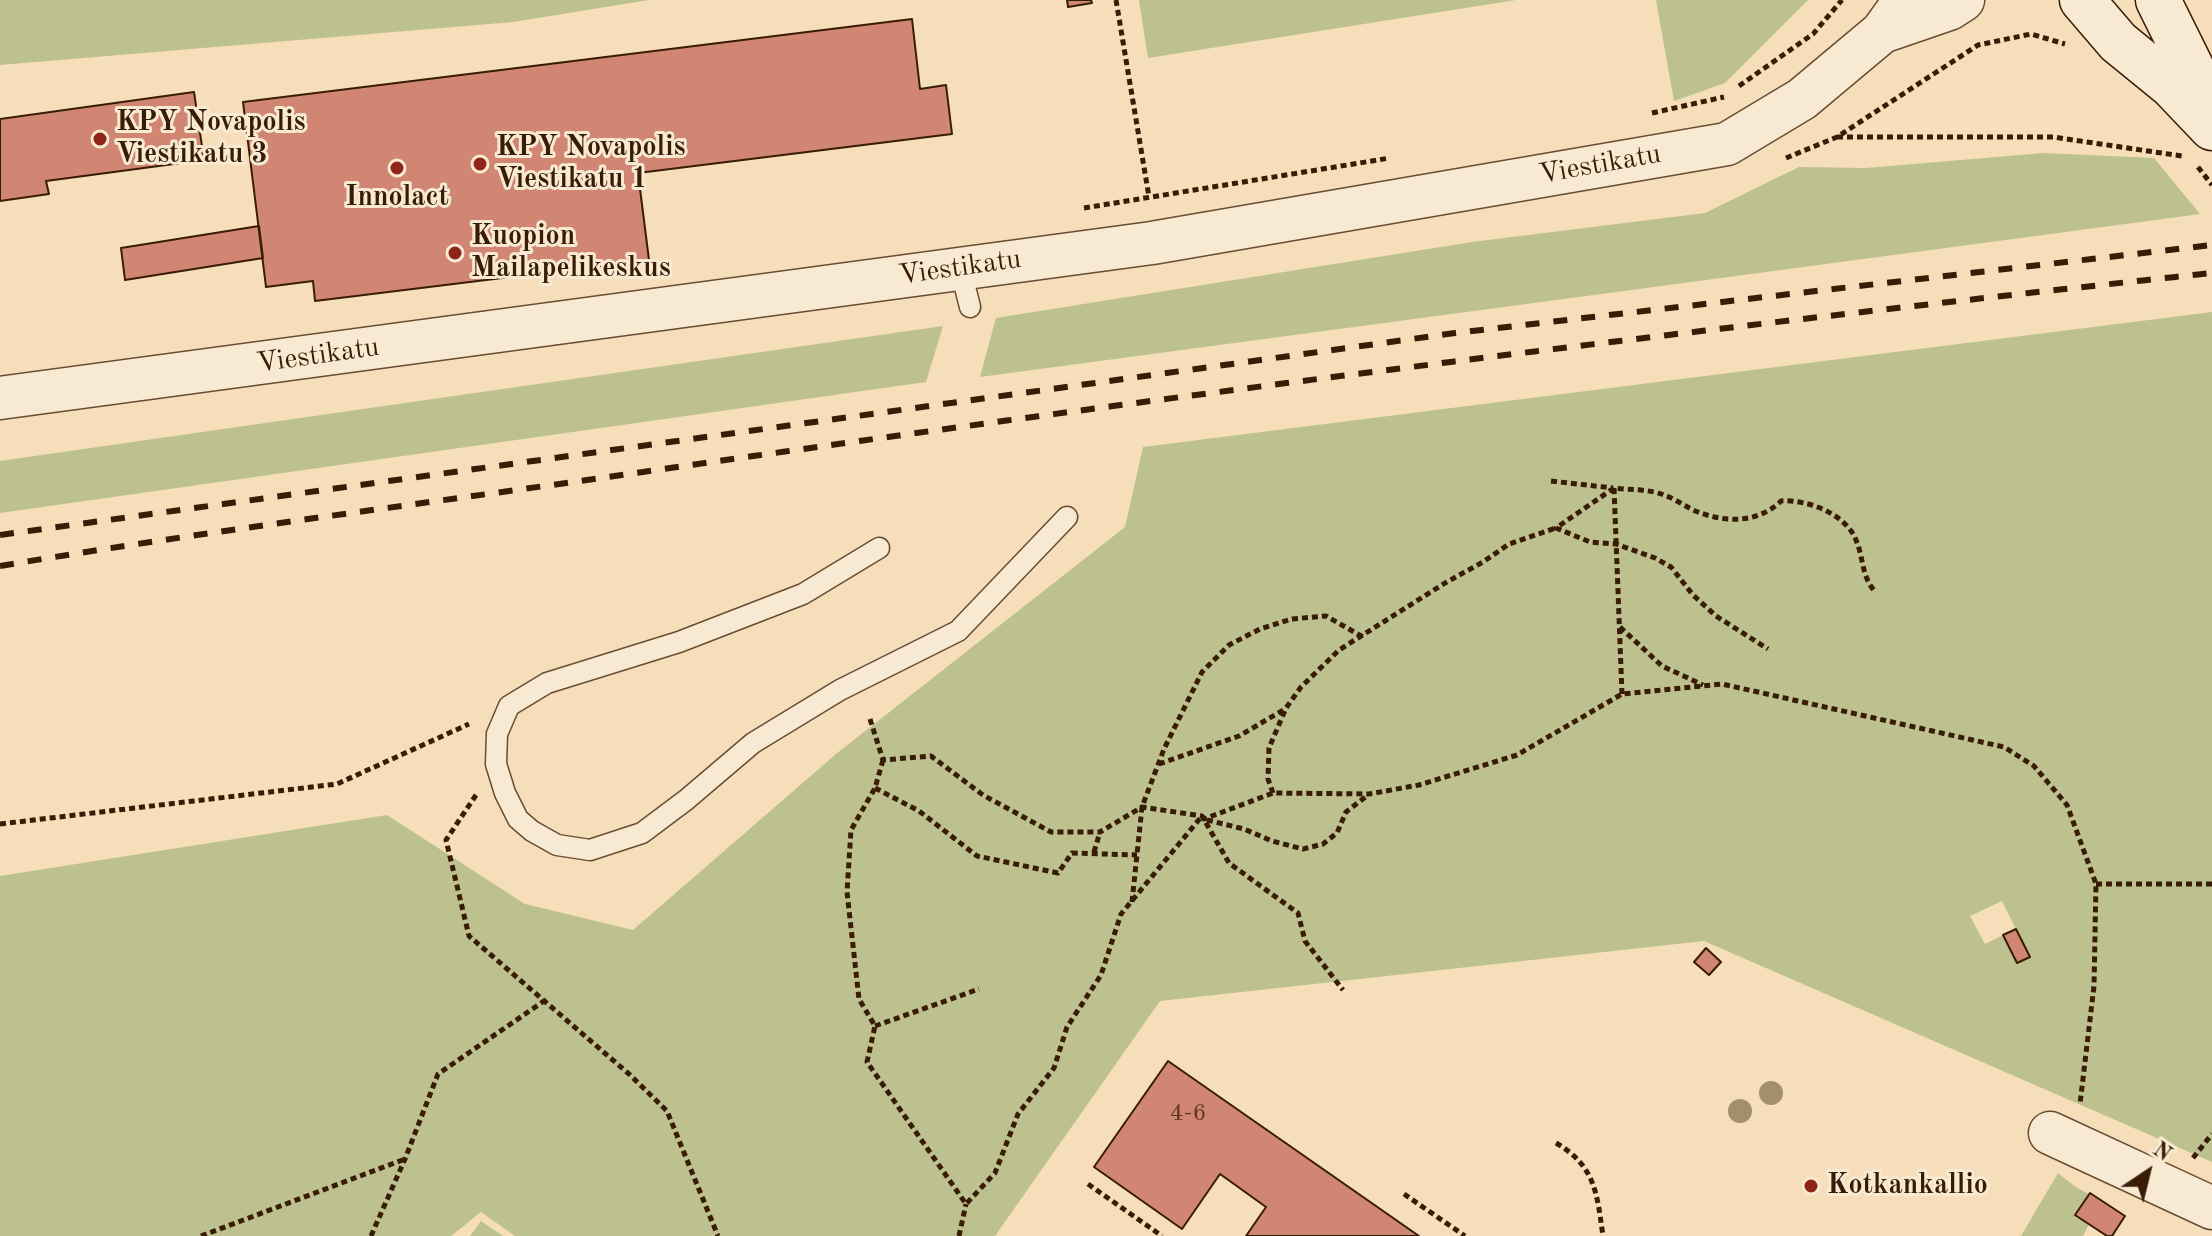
<!DOCTYPE html>
<style>
body{margin:0}
#map{position:relative;width:2212px;height:1236px;overflow:hidden;background:#f5deb9;font-family:"Old Standard TT",serif}
canvas{display:block}
.north{position:absolute;left:2108px;top:1132px;width:80px;height:80px;-webkit-text-stroke:6px #f8ead2;paint-order:stroke;rotate:35deg;font-size:22px;font-weight:700;line-height:32px;text-align:center;color:#391c06}
.north::after{content:'';display:block;margin:auto;width:28px;height:36px;background:#391c06;clip-path:polygon(50% 0,100% 100%,50% 72%,0 100%)}
</style>
<div id="map">
<canvas width="2212" height="1236"></canvas>
<div class="north">N</div>
</div>
<script>
const ctx = document.querySelector('canvas').getContext('2d');
ctx.lineJoin = 'round';
function fillPath(path, color) { ctx.fillStyle = color; ctx.fill(path, 'evenodd'); }
function trace(path, color, width, dash) { ctx.strokeStyle = color; ctx.lineWidth = width; ctx.lineCap = dash ? 'butt' : 'round'; ctx.setLineDash(dash || []); ctx.stroke(path); }
function drawText(font, color, halo, rows, align = 'center') {
  ctx.font = font + ' "Old Standard TT",serif'; ctx.lineWidth = 6; ctx.setLineDash([]); ctx.textBaseline = 'middle'; ctx.strokeStyle = halo; ctx.fillStyle = color; for (const [text, x, y, turn = 0] of rows) {
    ctx.save(); ctx.translate(x, y); ctx.rotate((+turn || 0) * Math.PI / 180); ctx.textAlign = isNaN(turn) ? turn : align; if (halo) ctx.strokeText(text, 0, 0); ctx.fillText(text, 0, 0); ctx.restore();
  }
}
fillPath(new Path2D(`
 M0,0h649l-136,22 -513,43z
 M1139,0h377l-368,58z
 M1656,0h152l-83,83 -51,18z
 M2044,153l110,5 46,56 -1220,163 16,-59 476,-76 233,-29 94,-46 67,1z
 M2212,312v850l-508,-221 -544,60 -165,235h-480l-34,-24 -30,24h-451v-360l387,-61 138,89 108,26 203,-176 289,-227 18,-80zM2002,901l14,28 -31,15 -15,-28z
 M943,326l-17,56 -926,131v-52z
 M2058,1173l19,15 24,12 -18,36h-62z
 M481,1221l22,15h-33z`), '#bcc18f');
const building = new Path2D(`
 M1067,0h24l1,3 -24,4z
 M912,19l8,70 26,-4 6,49 -314,39 11,87 -334,41 -2,-20 -47,6 -23,-185z
 M194,92l10,68 -158,21 3,13 -49,7v-82z
 M259,226l4,32 -138,22 -4,-32z
 M2016,929l14,28 -13,6 -14,-28z
 M1706,948l15,14 -12,13 -15,-13z
 M1168,1061l251,175h-173l20,-29 -46,-33 -38,55 -88,-62z
 M2090,1193l35,23 -13,20h-5l-32,-21z`);
fillPath(building, '#d18573');
trace(building, '#391c06', 2);
const service = new Path2D(`
 M960,267l10,40
 M879,548l-76,46 -124,48 -132,41 -38,23 -12,28 -1,30 9,29 13,26 14,12 25,14 33,5 52,-17 44,-33 67,-57 87,-53 118,-59 109,-114`);
const minor = new Path2D(`
 M1882,32l67,-23 14,-9
 M0,398l1152,-155 575,-99 75,-45 80,-67 23,-32
 M2050,1133l162,75`);
const secondary = new Path2D(`
 M2082,0l36,42 54,44 40,42
 M2158,0l54,109`);
trace(service, '#684c33', 23);
trace(minor, '#684c33', 45);
trace(secondary, '#391c06', 47);
trace(new Path2D(`
 M1116,0l33,197
 M1739,86l74,-52 29,-34
 M1652,113l72,-16
 M1837,137h216l129,19
 M1786,158l51,-21 141,-92 53,-11 34,10
 M2198,167l14,18
 M1084,208l306,-50
 M1551,481l62,7
 M1614,488l-58,40 34,14 26,2 39,14 16,9 22,28 23,21 52,33
 M1620,627l42,39 41,19
 M1622,694l-8,-206c16,2 36,1 50,7 12,4 23,13 34,17 29,11 60,11 83,-11 26,-2 65,13 75,39 8,19 5,36 20,53
 M870,719l13,41 48,-4 52,39 68,37h49l42,-25 60,9 27,47 69,50 7,28 38,49
 M883,760l-8,28 -24,42 -4,62 12,107 16,27 -8,36 99,142 29,-31 23,-59 36,-46 13,-41 34,-52 20,-61 81,-98 2,3 69,-26 96,1 50,-9 98,-30 105,-61 100,-10 282,63 30,19 33,39 29,79 -2,102 -14,118
 M1159,764l80,-28 46,-27
 M875,788l44,23 58,45 81,17 14,-20 65,2
 M1273,793l-5,-14 1,-31 17,-40 15,-21 38,-37 106,-67 38,-21 26,-18 47,-16
 M476,795l-30,45 23,96 160,138 38,37 51,125
 M1207,820l37,9 28,12 31,8 20,-5 14,-11 9,-21 22,-17
 M0,824l337,-40 132,-60
 M1094,852l6,-20
 M2096,884h116
 M1132,902l10,-95 22,-58 38,-77 27,-27 31,-16 32,-10 34,-3 37,21
 M875,1026l104,-37
 M1556,1143c40,23 41,52 47,93
 M2193,1158l19,-24
 M1088,1184l74,52
 M1404,1194l61,42
 M201,1236l204,-77
 M371,1236l34,-77 33,-85 106,-73
 M959,1236l7,-32`), '#391c06', 5, [6, 4]);
trace(service, '#f8ead2', 20);
trace(minor, '#f8ead2', 42);
trace(secondary, '#f8ead2', 44);
trace(new Path2D(`
 M0,535l1455,-202 757,-88
 M0,566c214,-36 429,-63 643,-94 522,-76 1045,-143 1569,-199`), '#391c06', 6, [14, 14]);
ctx.fillStyle = '#a38f6d';
for (const [x, y] of [
 [1771,1093],
 [1740,1111]
]) { ctx.beginPath(); ctx.arc(x, y, 12, 0, 2 * Math.PI); ctx.fill(); }
for (const [x, y, r, color] of [
 [100,139,8,"#8f2418"],
 [480,164,8,"#8f2418"],
 [397,168,8,"#8f2418"],
 [455,253,8,"#8f2418"],
 [1811,1186,8,"#8f2418"]
]) { const dot = new Path2D(); dot.arc(x, y, r, 0, 2 * Math.PI); ctx.fillStyle = color; ctx.fill(dot); trace(dot, '#f8ead2', 3); }
drawText('24px', '#5f3621', null, [
 ["4-6",1188,1114]
]);
drawText('bold 28px', '#391c06', '#f8ead2', [
 ["KPY Novapolis",116,123],
 ["Viestikatu 3",116,155],
 ["KPY Novapolis",496,148],
 ["Viestikatu 1",496,180],
 ["Innolact",397,198,"center"],
 ["Kuopion",471,237],
 ["Mailapelikeskus",471,269],
 ["Kotkankallio",1827,1186]
], 'left');
drawText('28px', '#391c06', '#f8ead2', [
 ["Viestikatu",1600,165,-10],
 ["Viestikatu",960,268,-8],
 ["Viestikatu",318,356,-8]
]);
</script>
